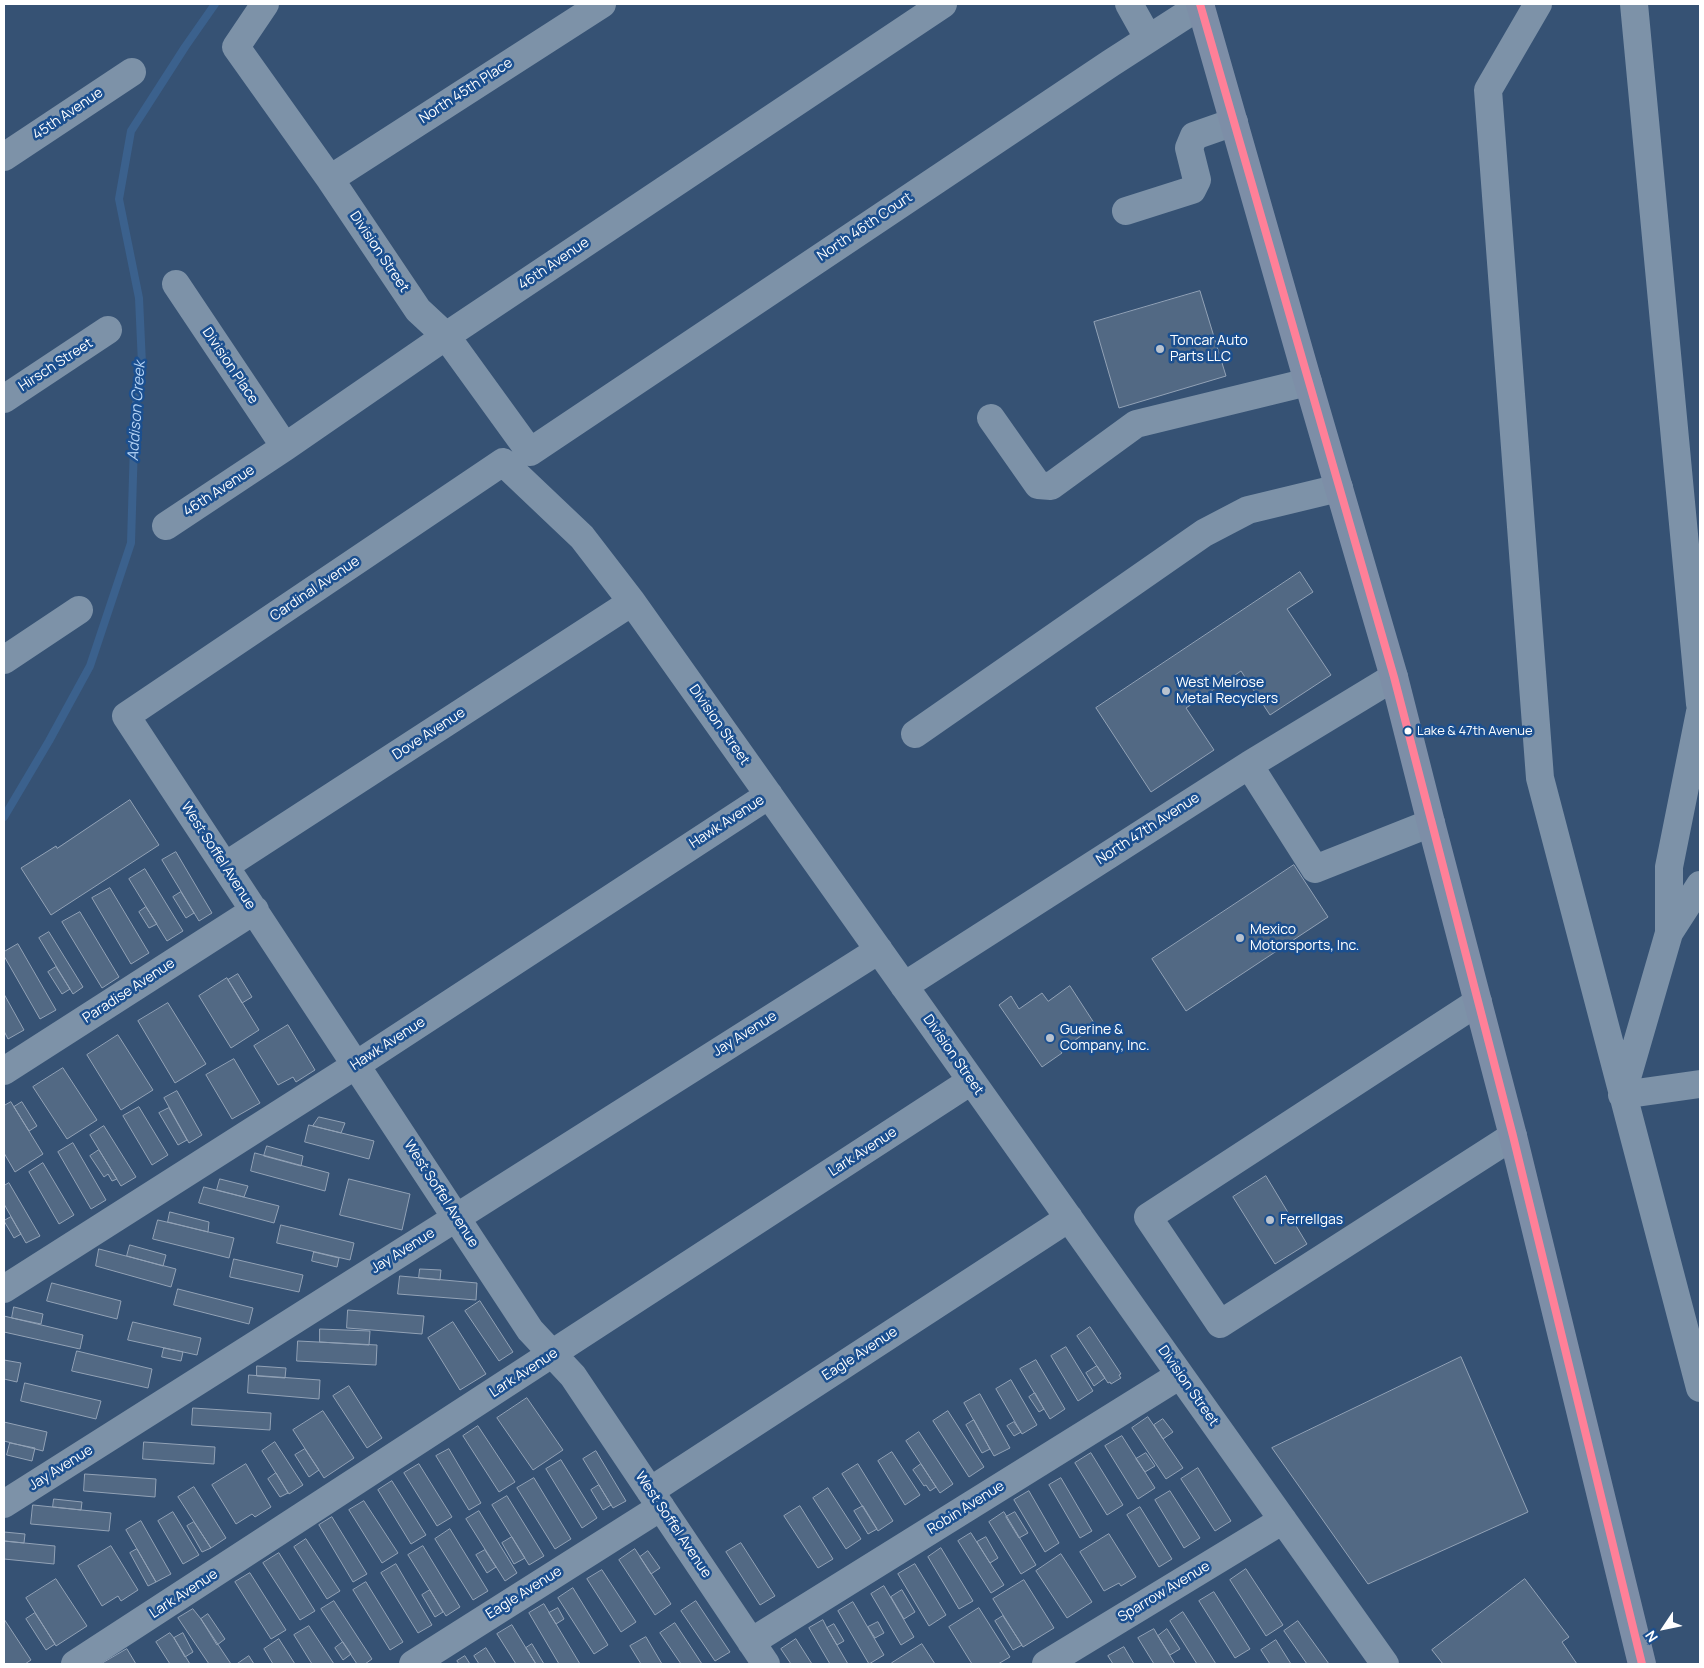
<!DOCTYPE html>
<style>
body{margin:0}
#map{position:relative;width:1704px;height:1668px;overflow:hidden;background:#365274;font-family:Manrope,sans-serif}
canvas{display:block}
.frame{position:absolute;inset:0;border:5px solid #fff;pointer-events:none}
.north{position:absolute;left:1639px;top:1603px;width:50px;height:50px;-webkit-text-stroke:4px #1b4f8f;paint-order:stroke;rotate:236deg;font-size:14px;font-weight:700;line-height:20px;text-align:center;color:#fff}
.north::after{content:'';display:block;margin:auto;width:18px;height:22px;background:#fff;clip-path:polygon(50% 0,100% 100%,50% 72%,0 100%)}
</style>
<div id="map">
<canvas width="1704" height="1668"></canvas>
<div class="frame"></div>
<div class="north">N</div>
</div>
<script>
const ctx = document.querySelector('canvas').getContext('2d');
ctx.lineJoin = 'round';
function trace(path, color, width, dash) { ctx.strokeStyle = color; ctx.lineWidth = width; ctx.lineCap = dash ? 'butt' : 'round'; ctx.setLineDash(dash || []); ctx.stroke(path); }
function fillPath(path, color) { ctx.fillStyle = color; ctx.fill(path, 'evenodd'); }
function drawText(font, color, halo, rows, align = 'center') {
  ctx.font = font + ' Manrope,sans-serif'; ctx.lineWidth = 5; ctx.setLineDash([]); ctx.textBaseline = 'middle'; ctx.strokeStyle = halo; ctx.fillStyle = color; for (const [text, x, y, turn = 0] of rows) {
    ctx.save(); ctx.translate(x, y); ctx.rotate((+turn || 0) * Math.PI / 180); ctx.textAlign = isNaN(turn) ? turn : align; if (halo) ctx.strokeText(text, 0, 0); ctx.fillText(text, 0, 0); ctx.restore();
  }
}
trace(new Path2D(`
 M4,817l45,-76 41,-75 41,-123 4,-133 7,-46 -3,-66 -20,-99 12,-68 54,-84 30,-43`), '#3b618d', 8);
const building = new Path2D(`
 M1200,291l26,85 -107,32 -25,-86z
 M1300,572l13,20 -26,17 44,66 -61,40 -29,-44 -55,37 28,42 -63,42 -55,-84z
 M130,800l29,45 -108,70 -30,-47 35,-22 1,2z
 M176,852l36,61 -13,8 -37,-61z
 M1294,865l34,52 -142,94 -34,-52z
 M145,869l38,62 -16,10 -38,-62z
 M110,888l39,65 -18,11 -39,-66z
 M181,892l13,21 -8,5 -13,-21z
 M146,907l11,17 -8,4 -10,-16z
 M80,912l39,65 -17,11 -40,-66z
 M49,932l34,55 -10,7 -34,-56z
 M18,944l38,66 -16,9 -36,-63v-4z
 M56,967l14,22 -8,5 -14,-22z
 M238,974l14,23 -10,6 -14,-23z
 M227,978l32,52 -28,18 -32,-52z
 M1070,986l26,40 -36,24 2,3 -20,14 -43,-62 12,-9 8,13 23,-16 6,8z
 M4,994l20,36 -16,9 -4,-8z
 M168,1003l38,61 -31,19 -37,-62z
 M288,1025l27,45 -19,12 -3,-5 -15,8 -24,-39z
 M118,1035l35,55 -32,20 -34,-55z
 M234,1059l26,44 -28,16 -26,-44z
 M63,1068l34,52 -30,19 -34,-52z
 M177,1091l25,44 -13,8 -25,-45z
 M11,1102l32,52 -28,18 -11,-19v-47z
 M22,1102l15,24 -8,5 -15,-24z
 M139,1107l29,48 -16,10 -29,-49z
 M169,1108l18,32 -9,5 -19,-32z
 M319,1117l26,6 -4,10 -28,-7z
 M309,1125l65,16 -5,18 -64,-17z
 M104,1126l32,51 -15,9 -31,-51z
 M73,1143l33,57 -15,9 -33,-57z
 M267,1146l36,10 -2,10 -37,-10z
 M99,1150l18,29 -5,2 -4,-7 -4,3 -14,-21z
 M255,1153l74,20 -4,18 -74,-20z
 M43,1163l31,52 -15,9 -30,-52z
 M1266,1176l41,68 -32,20 -42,-67z
 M220,1179l28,7 -4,11 -27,-7z
 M349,1179l61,15 -8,36 -62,-15z
 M9,1183l31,53 -14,7 -22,-39v-18z
 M204,1187l75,19 -5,17 -75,-20z
 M170,1212l39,10 -1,10 -40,-10z
 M11,1217l10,17 -7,4 -10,-17z
 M158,1220l76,18 -5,20 -76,-19z
 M281,1225l73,18 -4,17 -73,-17z
 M130,1245l36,10 -3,11 -36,-10z
 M99,1249l77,20 -5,18 -75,-21z
 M314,1252l25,6 -2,9 -25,-6z
 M234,1259l69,16 -4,17 -69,-15z
 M420,1269l21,1 -1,10 -21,-2z
 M400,1276l77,7 -1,17 -78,-6z
 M52,1283l69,18 -4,18 -70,-18z
 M178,1289l75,19 -4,16 -75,-19z
 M480,1301l33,51 -14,9 -34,-50z
 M14,1307l29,7 -2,10 -29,-6z
 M348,1310l76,6 -2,18 -75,-6z
 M4,1316l79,19 -3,14 -76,-17z
 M133,1322l68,16 -4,17 -69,-15z
 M453,1322l33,52 -26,16 -32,-52z
 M1090,1327l31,47 -2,1 2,3 -10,6 -1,-2 -2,1 -31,-47z
 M320,1329l50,2 -1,14 -49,-3z
 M298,1341l79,4 -1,20 -79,-4z
 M1066,1347l27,44 -15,10 -27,-45z
 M164,1348l19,4 -2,9 -19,-4z
 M77,1351l75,18 -4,19 -76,-17z
 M1461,1357l67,155 -160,72 -96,-136z
 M4,1360l17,3 -4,19 -13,-3z
 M1036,1360l29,49 -15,10 -30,-50z
 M257,1366l29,2 -1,10 -28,-2z
 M1097,1366l8,12 -11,8 -8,-13z
 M249,1375l71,5 -1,19 -71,-6z
 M1011,1380l26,45 -15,9 -26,-45z
 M25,1383l76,18 -5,18 -75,-18z
 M349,1386l33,52 -15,10 -34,-52z
 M1035,1393l9,16 -5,3 -10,-15z
 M980,1394l30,54 -16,8 -30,-53z
 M527,1398l36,52 -30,20 -36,-52z
 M193,1408l78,5 -1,17 -78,-5z
 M323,1411l31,47 -30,20 -31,-48z
 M948,1411l36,56 -15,10 -36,-56z
 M1148,1417l35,51 -17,11 -34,-51z
 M1163,1419l10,13 -10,7 -9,-14z
 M974,1420l16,29 -8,4 -16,-28z
 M4,1422l43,10 -4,19 -39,-10z
 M1014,1422l7,10 -7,4 -7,-10z
 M478,1426l37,56 -16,10 -36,-56z
 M919,1432l34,52 -13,9 -34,-52z
 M1122,1436l33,52 -17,11 -33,-53z
 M144,1442l71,5 -1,17 -71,-5z
 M275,1442l28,43 -14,9 -27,-43z
 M10,1443l25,5 -3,13 -25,-6z
 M305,1449l14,21 -10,7 -14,-22z
 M449,1449l32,54 -12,7 -33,-54z
 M596,1451l30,50 -13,7 -30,-49z
 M892,1452l28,43 -15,10 -27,-44z
 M1091,1453l32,52 -16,10 -32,-52z
 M1146,1453l9,13 -10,6 -9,-13z
 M561,1460l36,58 -15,10 -36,-59z
 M246,1464l25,43 -16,10 -3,-3 -16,10 -24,-39z
 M419,1464l33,53 -15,9 -33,-53z
 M858,1464l35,57 -15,10 -36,-57z
 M921,1464l15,23 -6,4 -4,-6 -2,1 -11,-16z
 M1198,1468l33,53 -16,10 -34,-52z
 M276,1473l12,20 -8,4 -12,-18z
 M85,1474l71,5 -1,18 -71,-6z
 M534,1478l37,61 -16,10 -38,-61z
 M1061,1478l31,53 -12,7 -31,-53z
 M392,1481l34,54 -15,9 -33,-54z
 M599,1485l12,20 -8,5 -12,-20z
 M194,1487l32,51 -15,10 -33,-51z
 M828,1488l33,51 -15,10 -33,-51z
 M1029,1491l30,52 -14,9 -31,-52z
 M1170,1491l30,47 -16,10 -29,-48z
 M507,1496l37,60 -15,9 -37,-60z
 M54,1499l28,3 -1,8 -28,-3z
 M364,1501l34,52 -16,10 -33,-53z
 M33,1505l78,8 -2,18 -78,-7z
 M800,1506l33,53 -15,9 -34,-52z
 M863,1506l14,23 -9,5 -14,-23z
 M1140,1507l32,52 -13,8 -32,-52z
 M479,1511l38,62 -12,8 -39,-62z
 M173,1512l26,43 -16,9 -25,-43z
 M1004,1512l32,53 -15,9 -32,-52z
 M1015,1512l13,21 -9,5 -13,-21z
 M332,1517l35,57 -14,8 -34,-57z
 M141,1521l30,53 -15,8 -30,-52z
 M194,1522l17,26 -9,4 -15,-26z
 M450,1529l38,62 -15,9 -38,-61z
 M4,1532l21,2 -1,9 -20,-2z
 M971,1533l33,52 -13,8 -33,-52z
 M1109,1534l27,43 -15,9 -2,-3 -15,8 -24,-39z
 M512,1537l13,21 -11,6 -12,-21z
 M986,1537l12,21 -8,5 -13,-21z
 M306,1539l34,52 -13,8 -33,-52z
 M4,1541l51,5 -1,18 -50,-5z
 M741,1543l34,53 -15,9 -34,-53z
 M111,1546l27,44 -17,11 -3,-5 -16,10 -24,-40z
 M423,1546l37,61 -14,9 -38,-61z
 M941,1548l32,53 -14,8 -31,-52z
 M137,1549l19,33 -8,4 -18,-33z
 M635,1549l36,55 -16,11 -36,-55z
 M485,1550l11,17 -9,6 -11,-18z
 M648,1551l12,17 -9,6 -11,-17z
 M279,1553l36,58 -15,9 -37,-57z
 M1061,1554l31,48 -25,16 -31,-47z
 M396,1564l36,61 -14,8 -37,-60z
 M915,1564l31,51 -17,11 -31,-52z
 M1246,1569l37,56 -17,11 -36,-56z
 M602,1570l34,52 -15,10 -34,-53z
 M250,1573l36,57 -15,9 -36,-57z
 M56,1579l31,47 -31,20 -30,-48z
 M1525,1579l44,58 -7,5 15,22h-134l-11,-14z
 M1024,1580l30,48 -31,19 -30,-48z
 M366,1582l37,60 -13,8 -37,-60z
 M884,1586l30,51 -13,8 -30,-51z
 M573,1588l35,57 -14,9 -36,-56z
 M430,1590l13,22 -8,5 -13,-22z
 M902,1590l13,22 -11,7 -13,-22z
 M1214,1592l36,57 -15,9 -36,-57z
 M334,1601l38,58 -7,5h-8l-36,-55z
 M696,1601l34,51 -15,9 -34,-50z
 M853,1602l31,53 -15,9 -31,-53z
 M544,1604l36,60h-21l-30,-51z
 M558,1608l6,11 -8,5 -7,-11z
 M979,1608l31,49 -12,7h-26l-23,-37z
 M193,1609l8,10 30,45h-22l-31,-46z
 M1183,1612l14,22 19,30h-19l-27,-43z
 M35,1613l20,31 -9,6 -20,-31z
 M208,1614l17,25 -8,6 -16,-26z
 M1003,1616l19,29 -9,5 -18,-29z
 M4,1619l27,41 -6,4h-21z
 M823,1620l4,8 21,36h-18l-21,-36z
 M1298,1621l31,43h-22l-23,-33z
 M878,1622l6,11 -9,5 -7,-11z
 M675,1623l27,41h-21l-21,-31z
 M834,1624l10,17 -7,4 -10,-17z
 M512,1625l14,23 10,16h-20l-19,-30z
 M309,1626l25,38h-22l-18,-29z
 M1154,1629l4,7 17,28h-21l-16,-26z
 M1167,1629l13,20 -10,6 -12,-19z
 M170,1633l4,5 16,26h-20l-14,-22z
 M183,1633l10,19 -8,5 -11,-19z
 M646,1637l16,27h-21l-11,-18z
 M279,1639l16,25h-22l-9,-15z
 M796,1639l16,25h-21l-10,-15z
 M1276,1640l15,24h-21l-9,-14z
 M343,1642l8,12 -8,6 -8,-12z
 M532,1644l12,20h-8l-10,-16z
 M922,1644l13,20h-42l-1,-1z
 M1124,1647l10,17h-21l-5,-8z
 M486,1648l10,16h-17l-5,-8z
 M127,1649l9,15h-35z
 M249,1656l5,8h-17z
 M465,1656l5,8h-11l-2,-3z`);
fillPath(building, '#526984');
trace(building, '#92a2b6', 1);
trace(new Path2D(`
 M265,4l-29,43 94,132 88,131 28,26 84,116 581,-389 90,-58
 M1129,4l19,34
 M1538,4l-50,86 52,688 160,610
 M1634,4l66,700
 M4,157l128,-85
 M330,179l272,-175
 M1126,211l66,-21 5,-10 -8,-32 5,-12 40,-14
 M176,284l109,163
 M4,399l104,-69
 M991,418l47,67 13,1 85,-62 172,-42
 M166,526l119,-79 161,-111 497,-332
 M4,660l75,-50
 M1700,712l-31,155v66l-47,162 78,-11
 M915,734l289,-201 44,-23 91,-22
 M1249,765l66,104 116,-46
 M225,866l407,-264
 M1669,933l31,-48
 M904,986l345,-221 145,-88
 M1478,1002l-330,215 72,107 293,-188
 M4,1071l251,-161
 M4,1289l352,-224 413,-270
 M650,1491l419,-273
 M4,1504l875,-554
 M751,1642l429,-267
 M75,1664l896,-583
 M413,1664l248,-157
 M766,1664l-193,-288 -43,-46 -404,-614 377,-254 79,75 50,65 753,1062
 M1046,1664l237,-144`), '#7d92a8', 28);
trace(new Path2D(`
 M1200,4l108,378 86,295 37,146 82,313 129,528`), '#7d8ea7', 28);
trace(new Path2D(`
 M1200,4l194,673 119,459 129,528`), '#ff8098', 8);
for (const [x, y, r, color] of [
 [1160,349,5,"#b9c2ce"],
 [1166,691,5,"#b9c2ce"],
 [1408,731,4.5,"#fff"],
 [1240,938,5,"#b9c2ce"],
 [1050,1038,5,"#b9c2ce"],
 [1270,1220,5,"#b9c2ce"]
]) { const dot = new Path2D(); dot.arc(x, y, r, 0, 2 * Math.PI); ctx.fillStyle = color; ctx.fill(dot); trace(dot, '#1b4f8f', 2); }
drawText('13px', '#fff', '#1b4f8f', [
 ["Lake & 47th Avenue",1417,731]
], 'left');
drawText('14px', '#fff', '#1b4f8f', [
 ["North 45th Place",466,91,-33],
 ["45th Avenue",68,114,-34],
 ["North 46th Court",865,227,-34],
 ["Division Street",379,252,56],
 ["46th Avenue",554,264,-34],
 ["Hirsch Street",56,365,-33],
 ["Division Place",230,366,56],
 ["46th Avenue",219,491,-33],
 ["Cardinal Avenue",315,589,-34],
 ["Division Street",719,725,55],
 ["Dove Avenue",429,734,-33],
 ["Hawk Avenue",727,822,-33],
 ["North 47th Avenue",1148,829,-33],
 ["West Soffel Avenue",218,856,57],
 ["Paradise Avenue",129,991,-33],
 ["Jay Avenue",745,1034,-32],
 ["Hawk Avenue",388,1044,-33],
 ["Division Street",953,1055,55],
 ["Lark Avenue",863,1152,-33],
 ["West Soffel Avenue",441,1194,57],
 ["Jay Avenue",403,1251,-32],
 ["Eagle Avenue",860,1354,-33],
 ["Lark Avenue",524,1373,-33],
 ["Division Street",1188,1386,55],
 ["Jay Avenue",61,1468,-32],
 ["Robin Avenue",966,1508,-32],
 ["West Soffel Avenue",673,1525,56],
 ["Sparrow Avenue",1164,1592,-31],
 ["Eagle Avenue",524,1593,-32],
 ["Lark Avenue",184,1594,-33]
]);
drawText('14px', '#fff', '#1b4f8f', [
 ["Toncar Auto",1170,341],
 ["Parts LLC",1170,357],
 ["West Melrose",1176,683],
 ["Metal Recyclers",1176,699],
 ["Mexico",1250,930],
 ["Motorsports, Inc.",1250,946],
 ["Guerine &",1060,1030],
 ["Company, Inc.",1060,1046],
 ["Ferrellgas",1280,1220]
], 'left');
drawText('italic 15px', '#b5d3f5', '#1b4f8f', [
 ["Addison Creek",137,411,-86]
]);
</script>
